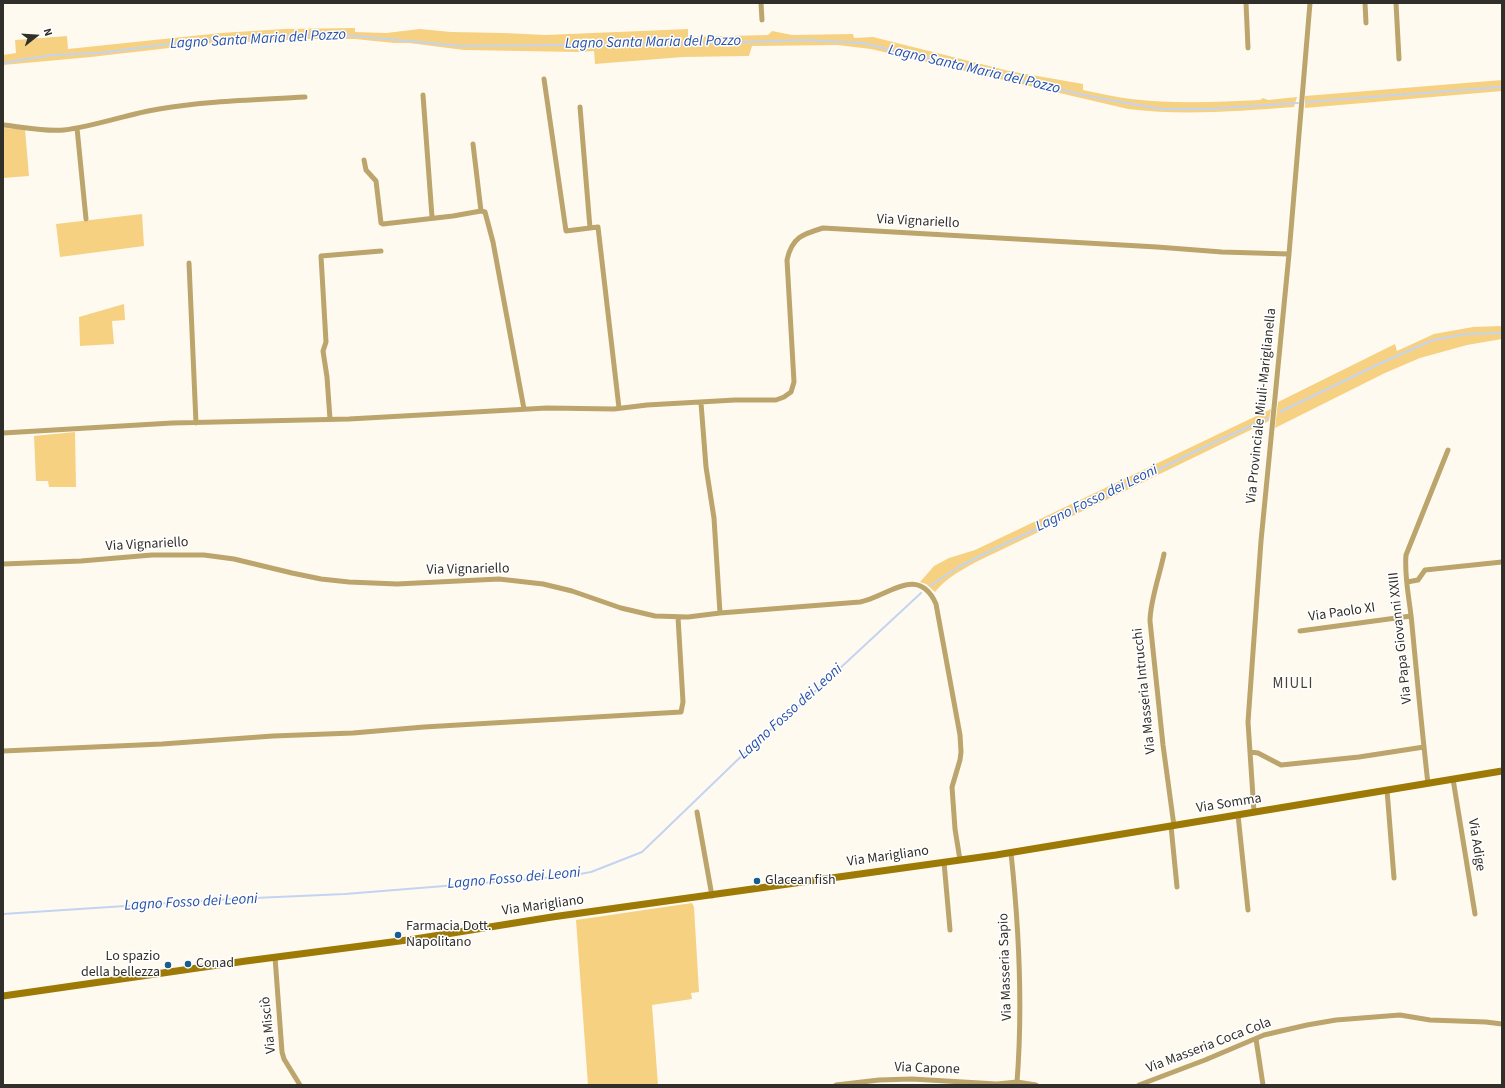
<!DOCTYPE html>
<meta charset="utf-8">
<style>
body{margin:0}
#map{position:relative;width:1505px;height:1088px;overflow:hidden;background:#fffaef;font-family:"Source Sans 3",sans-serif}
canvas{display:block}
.frame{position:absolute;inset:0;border:4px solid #312f2a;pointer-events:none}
.north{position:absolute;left:16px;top:16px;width:40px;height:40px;-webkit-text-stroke:3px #fff;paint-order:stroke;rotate:73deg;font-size:11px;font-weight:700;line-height:16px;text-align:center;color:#312f2a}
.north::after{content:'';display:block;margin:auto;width:14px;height:18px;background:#312f2a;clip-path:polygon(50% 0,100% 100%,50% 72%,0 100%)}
</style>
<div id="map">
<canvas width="1505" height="1088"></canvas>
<div class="frame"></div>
<div class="north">N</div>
</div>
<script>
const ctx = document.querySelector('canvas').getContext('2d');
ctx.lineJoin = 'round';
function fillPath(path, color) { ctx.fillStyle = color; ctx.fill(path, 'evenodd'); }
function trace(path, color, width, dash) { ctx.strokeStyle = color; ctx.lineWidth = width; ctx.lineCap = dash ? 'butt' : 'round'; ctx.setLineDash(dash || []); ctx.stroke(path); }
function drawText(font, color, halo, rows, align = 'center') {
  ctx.font = font + ' "Source Sans 3",sans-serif'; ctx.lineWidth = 3; ctx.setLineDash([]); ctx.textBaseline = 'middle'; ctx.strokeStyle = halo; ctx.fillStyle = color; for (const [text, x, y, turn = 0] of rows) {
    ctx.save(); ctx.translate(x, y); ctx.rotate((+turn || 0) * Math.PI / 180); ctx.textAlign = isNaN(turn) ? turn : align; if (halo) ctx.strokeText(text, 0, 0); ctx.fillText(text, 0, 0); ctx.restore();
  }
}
fillPath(new Path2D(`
 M355,28v4l31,1 34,-4 31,3 53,1 42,2 142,-6v8l80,-2 4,-4 20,4 61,-1 1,4 19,-1 136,34 74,13v6c16,3 32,7 48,9 43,5 86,3 129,1l3,-2 5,2 29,-3 -3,10c-56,4 -111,9 -166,2l-257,-60 -34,-4 -85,1 -3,10 -66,1 -88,7 -1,-13 -16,1 -114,-2 -55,-7h-15l-39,-4h-50l-101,5 -113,13 -88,8v-10l13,-2 -1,-13 52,-4 1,13 153,-16 63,-4z
 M1502,80v11l-197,17v-12z
 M3,128l22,1 4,47 -26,2z
 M142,214l2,32 -84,11 -4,-33z
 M124,304l1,16 -13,1 2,23 -34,2 -1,-29z
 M1502,326v13l-35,6 -47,13 -35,15 -110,55 3,-26 117,-58 2,7 37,-17 39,-7z
 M1271,409l-2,12 -140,68 -149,71c-17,9 -33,17 -45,32l-9,-8 -6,-2 14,-16 15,-8 26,-8z
 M75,432l1,55h-27l-1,-6h-12l-2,-45z
 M692,903l2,4 5,85 -8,1 1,6 -40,6 6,80h-70l-12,-165z`), '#f6d182');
trace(new Path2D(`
 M3,63l49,-8 48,-2 92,-12 110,-6 54,1 104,10 224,-2 122,-4 56,3 231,54 68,12h47l90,-6
 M1306,102l196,-15
 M1280,412l101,-49 52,-23 33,-6 36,-1
 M930,586l30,-20 40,-20 63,-29 137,-68 68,-31
 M3,914l229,-15 113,-5 224,-18 22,-4 51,-20 111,-107 56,-48 112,-104`), '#c3d4f3', 2);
trace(new Path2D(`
 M761,3l1,17
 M1246,3l2,45
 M1365,3l1,20
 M1396,3l3,56
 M544,79l22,152 32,-4 21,181
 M423,95l9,122
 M580,107l10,121
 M3,125c20,2 41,7 61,5 33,-4 63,-16 95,-21 48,-8 98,-9 146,-12
 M77,128l9,91
 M473,144l8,67
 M364,160l2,10 10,11 5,42 2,1 70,-8 28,-5 4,1 8,30 31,167
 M189,263l7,160
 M330,419l-3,-42 -4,-26 3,-9 -5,-86 60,-5
 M3,433l169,-10 177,-4 198,-11 67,1 33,-4 88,-5h41l8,-3 7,-5 3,-10 -7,-122c5,-23 16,-26 36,-32l334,19 65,5 67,2
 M1164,554c-4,20 -14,47 -14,67l13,124 11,81
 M3,564l78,-3 71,-6h52l30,4 58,14 29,6 28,3 48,2 102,-5 44,5 29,7 49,17 34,8 33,1 32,-4 -6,-95 -8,-51 -5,-64
 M1407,582l11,-2 7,-10 77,-8
 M720,613l140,-11c26,-4 58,-39 76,2l24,131 1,17 -1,8 -8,27 3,42 5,31
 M1300,631l111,-15
 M3,751l159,-7 111,-8 80,-3 71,-6 257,-15 2,-10 -5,-85
 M1250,752l8,1 23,12 78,-8 65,-10
 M1453,779l22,135
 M1428,784c-6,-53 -11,-106 -16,-159 -2,-24 -8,-47 -6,-70l42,-105
 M1387,790l7,88
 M697,812l15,84
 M1254,812l-6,-90 4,-56 9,-125 28,-287 21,-251
 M1238,815l10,95
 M1171,826l6,61
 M1011,853c8,75 12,153 6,229
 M944,862l6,68
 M275,957l7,95 2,7 16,26
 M1256,1039l7,46
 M836,1085l43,-5 33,-1 85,5 20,-2 19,3
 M1139,1085l66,-25 59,-25 43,-10 29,-5 64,-5 30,5 56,2 16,2`), '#bca56c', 5);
trace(new Path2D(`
 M3,996l243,-35 169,-22 137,-22 444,-62 506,-84`), '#9d7a06', 7);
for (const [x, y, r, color] of [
 [757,881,4,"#175d91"],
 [398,935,4,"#175d91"],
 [188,964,4,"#175d91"],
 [168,965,4,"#175d91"]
]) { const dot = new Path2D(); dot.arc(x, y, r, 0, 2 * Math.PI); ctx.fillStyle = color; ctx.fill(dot); trace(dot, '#fff', 1.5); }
drawText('14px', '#312f2a', '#fff', [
 ["Via Vignariello",918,222,3],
 ["Via Provinciale Miuli-Mariglianella",1262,406,-84],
 ["Via Vignariello",147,545,-3],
 ["Via Vignariello",468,570,-1],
 ["Via Paolo XI",1342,613,-8],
 ["Via Papa Giovanni XXIII",1401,638,-96],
 ["Via Masseria Intrucchi",1145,691,-96],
 ["Via Somma",1229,804,-9],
 ["Via Adige",1476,845,81],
 ["Via Marigliano",888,857,-8],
 ["Via Marigliano",543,906,-8],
 ["Via Masseria Sapio",1006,967,-92],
 ["Via Misciò",269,1025,-96],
 ["Via Masseria Coca Cola",1209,1046,-21],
 ["Via Capone",927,1069,2]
]);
drawText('14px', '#312f2a', '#fff', [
 ["Glacean fish",765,881],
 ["Farmacia Dott.",406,927],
 ["Napolitano",406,943],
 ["Lo spazio",160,957,"right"],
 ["della bellezza",160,973,"right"],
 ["Conad",196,964]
], 'left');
drawText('italic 15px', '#2851a8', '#fff', [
 ["Lagno Santa Maria del Pozzo",258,40,-3],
 ["Lagno Santa Maria del Pozzo",653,43,-1],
 ["Lagno Santa Maria del Pozzo",974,70,13],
 ["Lagno Fosso dei Leoni",1097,499,-26],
 ["Lagno Fosso dei Leoni",791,712,-42],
 ["Lagno Fosso dei Leoni",514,879,-5],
 ["Lagno Fosso dei Leoni",191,903,-3]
]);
ctx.letterSpacing = '1px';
drawText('15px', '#474137', '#fff', [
 ["MIULI",1293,685]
]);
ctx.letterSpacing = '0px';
</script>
